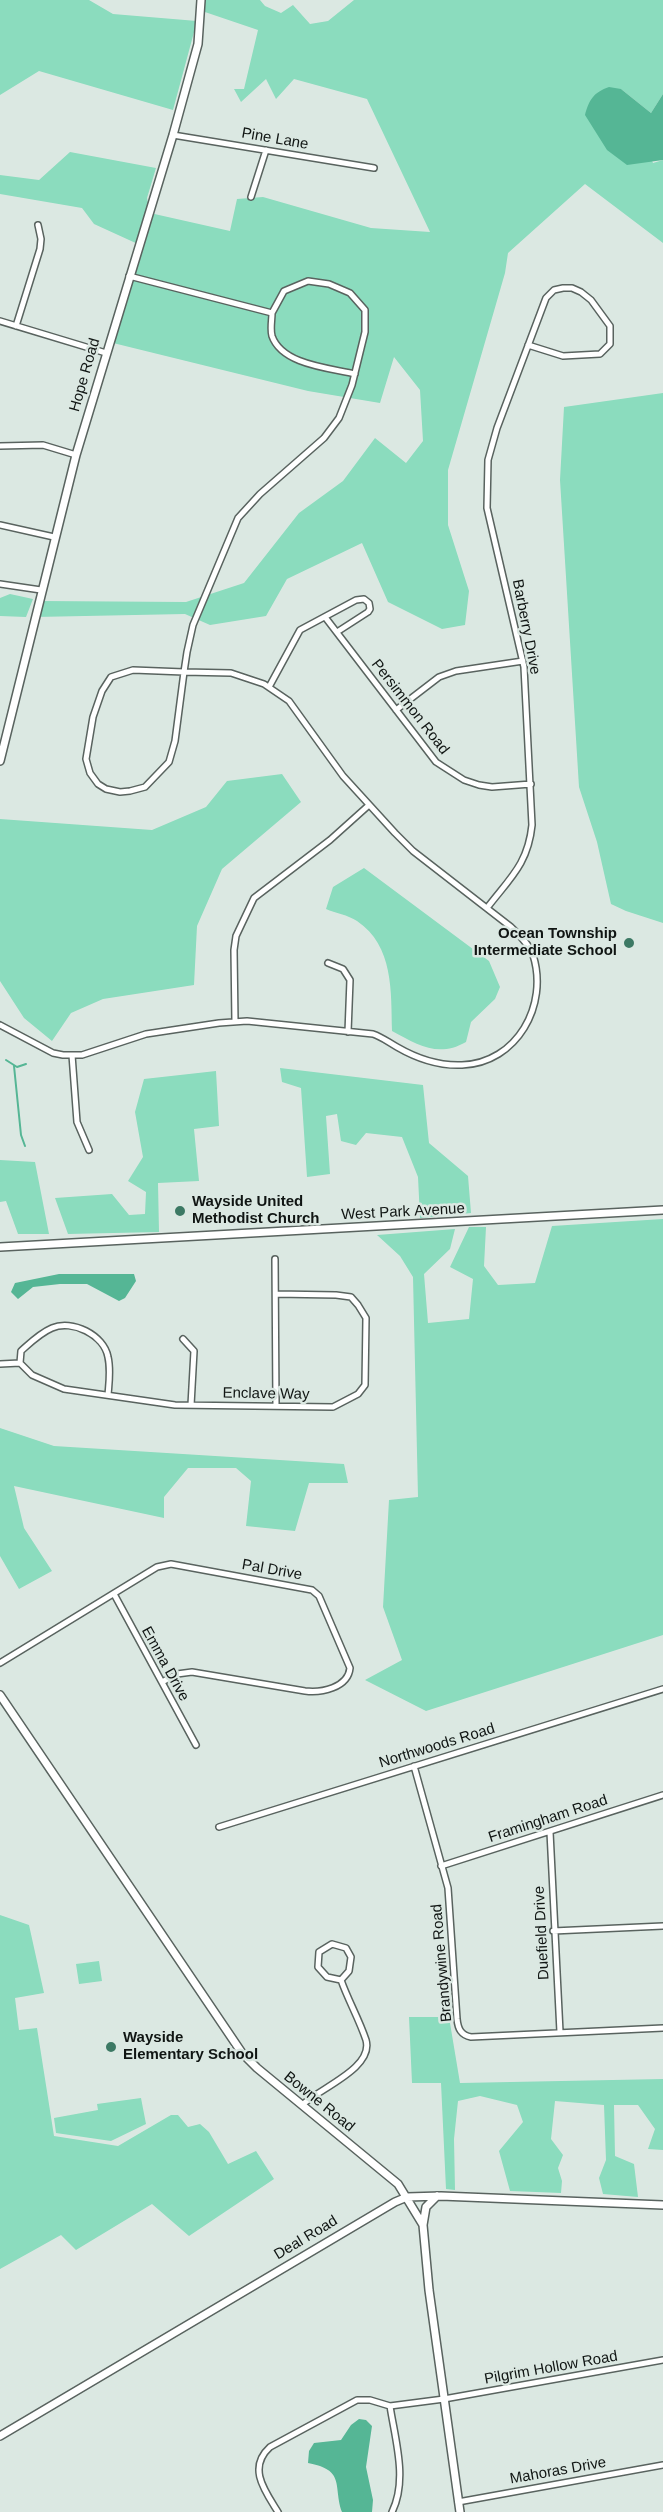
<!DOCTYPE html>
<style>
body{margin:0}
canvas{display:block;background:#dbe8e2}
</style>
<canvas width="663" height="2512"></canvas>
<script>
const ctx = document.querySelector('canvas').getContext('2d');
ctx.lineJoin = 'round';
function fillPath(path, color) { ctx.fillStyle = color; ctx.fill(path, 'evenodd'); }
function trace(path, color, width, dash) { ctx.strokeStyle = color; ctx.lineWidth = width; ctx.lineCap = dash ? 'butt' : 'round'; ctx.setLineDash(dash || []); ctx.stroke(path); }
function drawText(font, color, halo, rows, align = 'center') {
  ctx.font = font + ' Arial,sans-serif'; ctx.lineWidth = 5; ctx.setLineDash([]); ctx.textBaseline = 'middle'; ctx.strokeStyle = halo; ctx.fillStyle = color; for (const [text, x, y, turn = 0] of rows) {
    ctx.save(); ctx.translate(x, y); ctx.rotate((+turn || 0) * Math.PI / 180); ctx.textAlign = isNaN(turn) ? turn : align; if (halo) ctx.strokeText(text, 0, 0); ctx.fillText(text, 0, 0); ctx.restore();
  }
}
fillPath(new Path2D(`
 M0,0h89l24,14 84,7 -24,89 -134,-39 -39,24z
 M199,0h61l5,6 16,7 12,-8 17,19 18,-3 26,-21h309v94l-12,19 -30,-24 32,74 10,-3v83l-78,-59 -77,69 -3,20 -57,197v55l21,66 -4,34 -23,4 -54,-27 -26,-59 -75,36 -21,37 -56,9 -25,-11 -150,3 5,-16 146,1 58,-19 55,-70 44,-32 32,-43 31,25 17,-22 -3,-51 -26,-33 -14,46 -72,-12 -199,-49 31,-97 -46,-21 -12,-16 -82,-14v-19l39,5 31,-28 86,16 -9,30 3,15 80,18 7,-32 26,-2 108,31 59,4 -63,-133 -73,-20 -18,20 -10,-20 -25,23 -7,-13h10l14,-59 -59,-20z
 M663,393v530l-37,-12 -15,-7 -14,-62 -18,-55 -19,-307 4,-73z
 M10,594l23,5 -7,18 -26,-1v-18z
 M282,774l19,28 -79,67 -25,57 -3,59 -91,14 -32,14 -19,28 -28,-23 -24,-37v-162l152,11 54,-23 21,-26z
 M364,868l125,93 11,26 -5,12 -24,23 -5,20c-28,16 -48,3 -74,-11 -1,-39 2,-85 -35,-110 -9,-6 -22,-8 -31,-12l7,-22z
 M280,1068l143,17 6,58 39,33 3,37 -51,5 -2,-41 -16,-40 -36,-4 -10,12 -15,-4 -4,-27 -11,2 4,58 -23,3 -6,-89 -19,-6z
 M216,1071l3,55 -25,3 5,52 -41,2 1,49 -91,2 -13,-36 57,-4 17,21 16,-1 1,-22 -18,-11 15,-24 -8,-45 9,-33z
 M0,1160l35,2 14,72h-31l-12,-33 -6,1z
 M663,1219v416l-237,76 -61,-31 37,-20 -19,-53 6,-107 29,-3 -5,-220 -13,-21 -23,-21 78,-6 -5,20 -26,25 4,49 41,-4 4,-40 -23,-12 19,-40h17l-2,39 14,19 37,-2 17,-57z
 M0,1428l54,18 290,18 4,19h-39l-14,48 -49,-5 5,-45 -15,-13h-48l-24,29v21l-150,-32 10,42 28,43 -33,18 -19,-33z
 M0,1915l29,10 15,68 -29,5 4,32 18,-2 17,108 64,10 53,-31h7l10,12 12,-3 9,8 19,32 28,-13 18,28 -85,57 -37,-32 -76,46 -15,-15 -61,34z
 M99,1961l3,20 -23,3 -3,-20z
 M409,2017h40l11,66 203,-4v71l-15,-1 7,-20 -17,-24h-24l1,51 19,8 4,33 -35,-3 -4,-16 7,-18 -2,-55 -49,-4 -4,38 12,16 -5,13 4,13 -1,12 -51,-2 -11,-40 24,-29 -6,-17 -37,-9 -22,5 -4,38 1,51 -9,-1 -5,-106h-29z
 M141,2098l5,26 -35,17 -55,-8 -2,-15 44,-8 -1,-6z`), '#8bdcbe');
fillPath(new Path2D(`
 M609,87l12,2 30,24 12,-19v66l-36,5 -20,-15 -22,-35c4,-15 9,-23 24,-28z
 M59,1274h75l2,7 -11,17 -6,3 -32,-17h-27l-27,3 -15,12 -7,-7 4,-9z
 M359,2419l7,1 6,6 -6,41 7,33 -1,12h-30c-9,-26 4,-42 -34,-49l1,-12 5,-8 27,-3 10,-15z`), '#55b695');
trace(new Path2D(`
 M6,1060l11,7 9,-3
 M14,1066l7,69 4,11`), '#55b695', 2);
const minor = new Path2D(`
 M173,135l201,33
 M251,197l15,-47
 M272,313c0,7 -2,16 0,23 10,29 58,32 83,38
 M0,321l106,32
 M16,326l24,-77 1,-10 -3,-14
 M0,446l43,-1 33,10
 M0,525l54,12
 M0,584l41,6
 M325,617l111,145 28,18 15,5 13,2 39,-3
 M269,687l31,-57 56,-30 8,-1 5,4 1,6 -2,3 -31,20
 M396,710l43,-33 17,-6 67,-10
 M487,908c23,-30 41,-44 45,-83l-8,-158 -37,-159 1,-48 9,-32 49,-130 8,-8 9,-2h9l9,4 10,8 19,26v18l-10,10 -37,2 -35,-11
 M328,963l15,6 7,11 -2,52
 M235,1022l-1,-72 2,-14 18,-38 76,-58 39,-35
 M0,1025l53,28 10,2h19l64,-21 73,-11 28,-2 126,13c9,3 15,8 24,13 19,11 43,19 65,18 55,-2 87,-60 71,-110 -4,-11 -14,-20 -22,-28l-98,-76 -18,-18 -52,-57 -54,-75 -25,-17 -33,-11 -47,-1 -51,-2 -22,7 -9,14 -9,26 -7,42 4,14 8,11 8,5 14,3 10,-1 15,-4 24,-25 6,-21 9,-69 3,-20 6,-27 45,-107 22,-24 64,-56 15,-20 13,-33 13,-53v-22l-15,-17 -21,-9 -21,-3 -24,10 -12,22 -143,-37
 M72,1055l5,67 12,28
 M275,1259l1,146
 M183,1339l11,12 -3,54
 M20,1363l1,-12c9,-8 19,-18 31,-23 20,-9 52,7 56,29 3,13 1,25 0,38
 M0,1364l20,-1 12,12 32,14 111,16 158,2 25,-13 7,-9 1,-67 -8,-13 -7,-8 -15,-2 -60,-1
 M114,1594l82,151
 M0,1663l157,-96 14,-3 141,26 7,6 31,72c-2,20 -29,25 -45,23l-113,-19 -15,2 -15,8
 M414,1766l34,122 9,131c1,10 4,16 14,18l192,-9
 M219,1827l444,-138
 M550,1832l10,200
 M441,1866l222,-71
 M553,1931l110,-5
 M332,1944l14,4 5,9 -2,14 -8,9 -14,-3 -9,-10 1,-15z
 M302,2105c18,-17 72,-37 64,-65 -7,-21 -18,-40 -25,-60
 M390,2406c5,33 18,74 2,106
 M458,2502l205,-37
 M278,2512c-13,-21 -31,-44 -8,-65l87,-47h13l20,6 54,-7 219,-39`);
const tertiary = new Path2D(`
 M0,761l76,-306 97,-320 25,-91 3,-44
 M0,1247l663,-37
 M0,1695l242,358 15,15 141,116 25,41 6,65 31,222
 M423,2225l3,-18 11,-11
 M0,2436l395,-234 12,-5 34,-1 222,9`);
trace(minor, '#59635f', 8);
trace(tertiary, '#59635f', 10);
trace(minor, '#fff', 5);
trace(tertiary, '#fff', 7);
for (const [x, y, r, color] of [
 [629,943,6,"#3c7964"],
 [180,1211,6,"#3c7964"],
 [111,2047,6,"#3c7964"]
]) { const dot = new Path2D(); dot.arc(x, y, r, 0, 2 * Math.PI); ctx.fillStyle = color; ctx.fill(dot); trace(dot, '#dbe8e2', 2); }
drawText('15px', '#101513', '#dbe8e2', [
 ["Pine Lane",275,139,10],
 ["Hope Road",85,375,-74],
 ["Barberry Drive",526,627,79],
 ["Persimmon Road",410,707,52],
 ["West Park Avenue",403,1212,-3],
 ["Enclave Way",266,1394,1],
 ["Pal Drive",272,1570,10],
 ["Emma Drive",165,1664,61],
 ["Northwoods Road",437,1746,-17],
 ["Framingham Road",548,1819,-18],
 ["Duefield Drive",542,1933,-93],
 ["Brandywine Road",442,1963,-95],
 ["Bowne Road",319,2102,39],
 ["Deal Road",306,2238,-31],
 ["Pilgrim Hollow Road",551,2368,-10],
 ["Mahoras Drive",558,2471,-10]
]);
drawText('bold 15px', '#101513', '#dbe8e2', [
 ["Ocean Township",617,934,"right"],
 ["Intermediate School",617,951,"right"],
 ["Wayside United",192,1202],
 ["Methodist Church",192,1219],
 ["Wayside",123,2038],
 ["Elementary School",123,2055]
], 'left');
</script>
